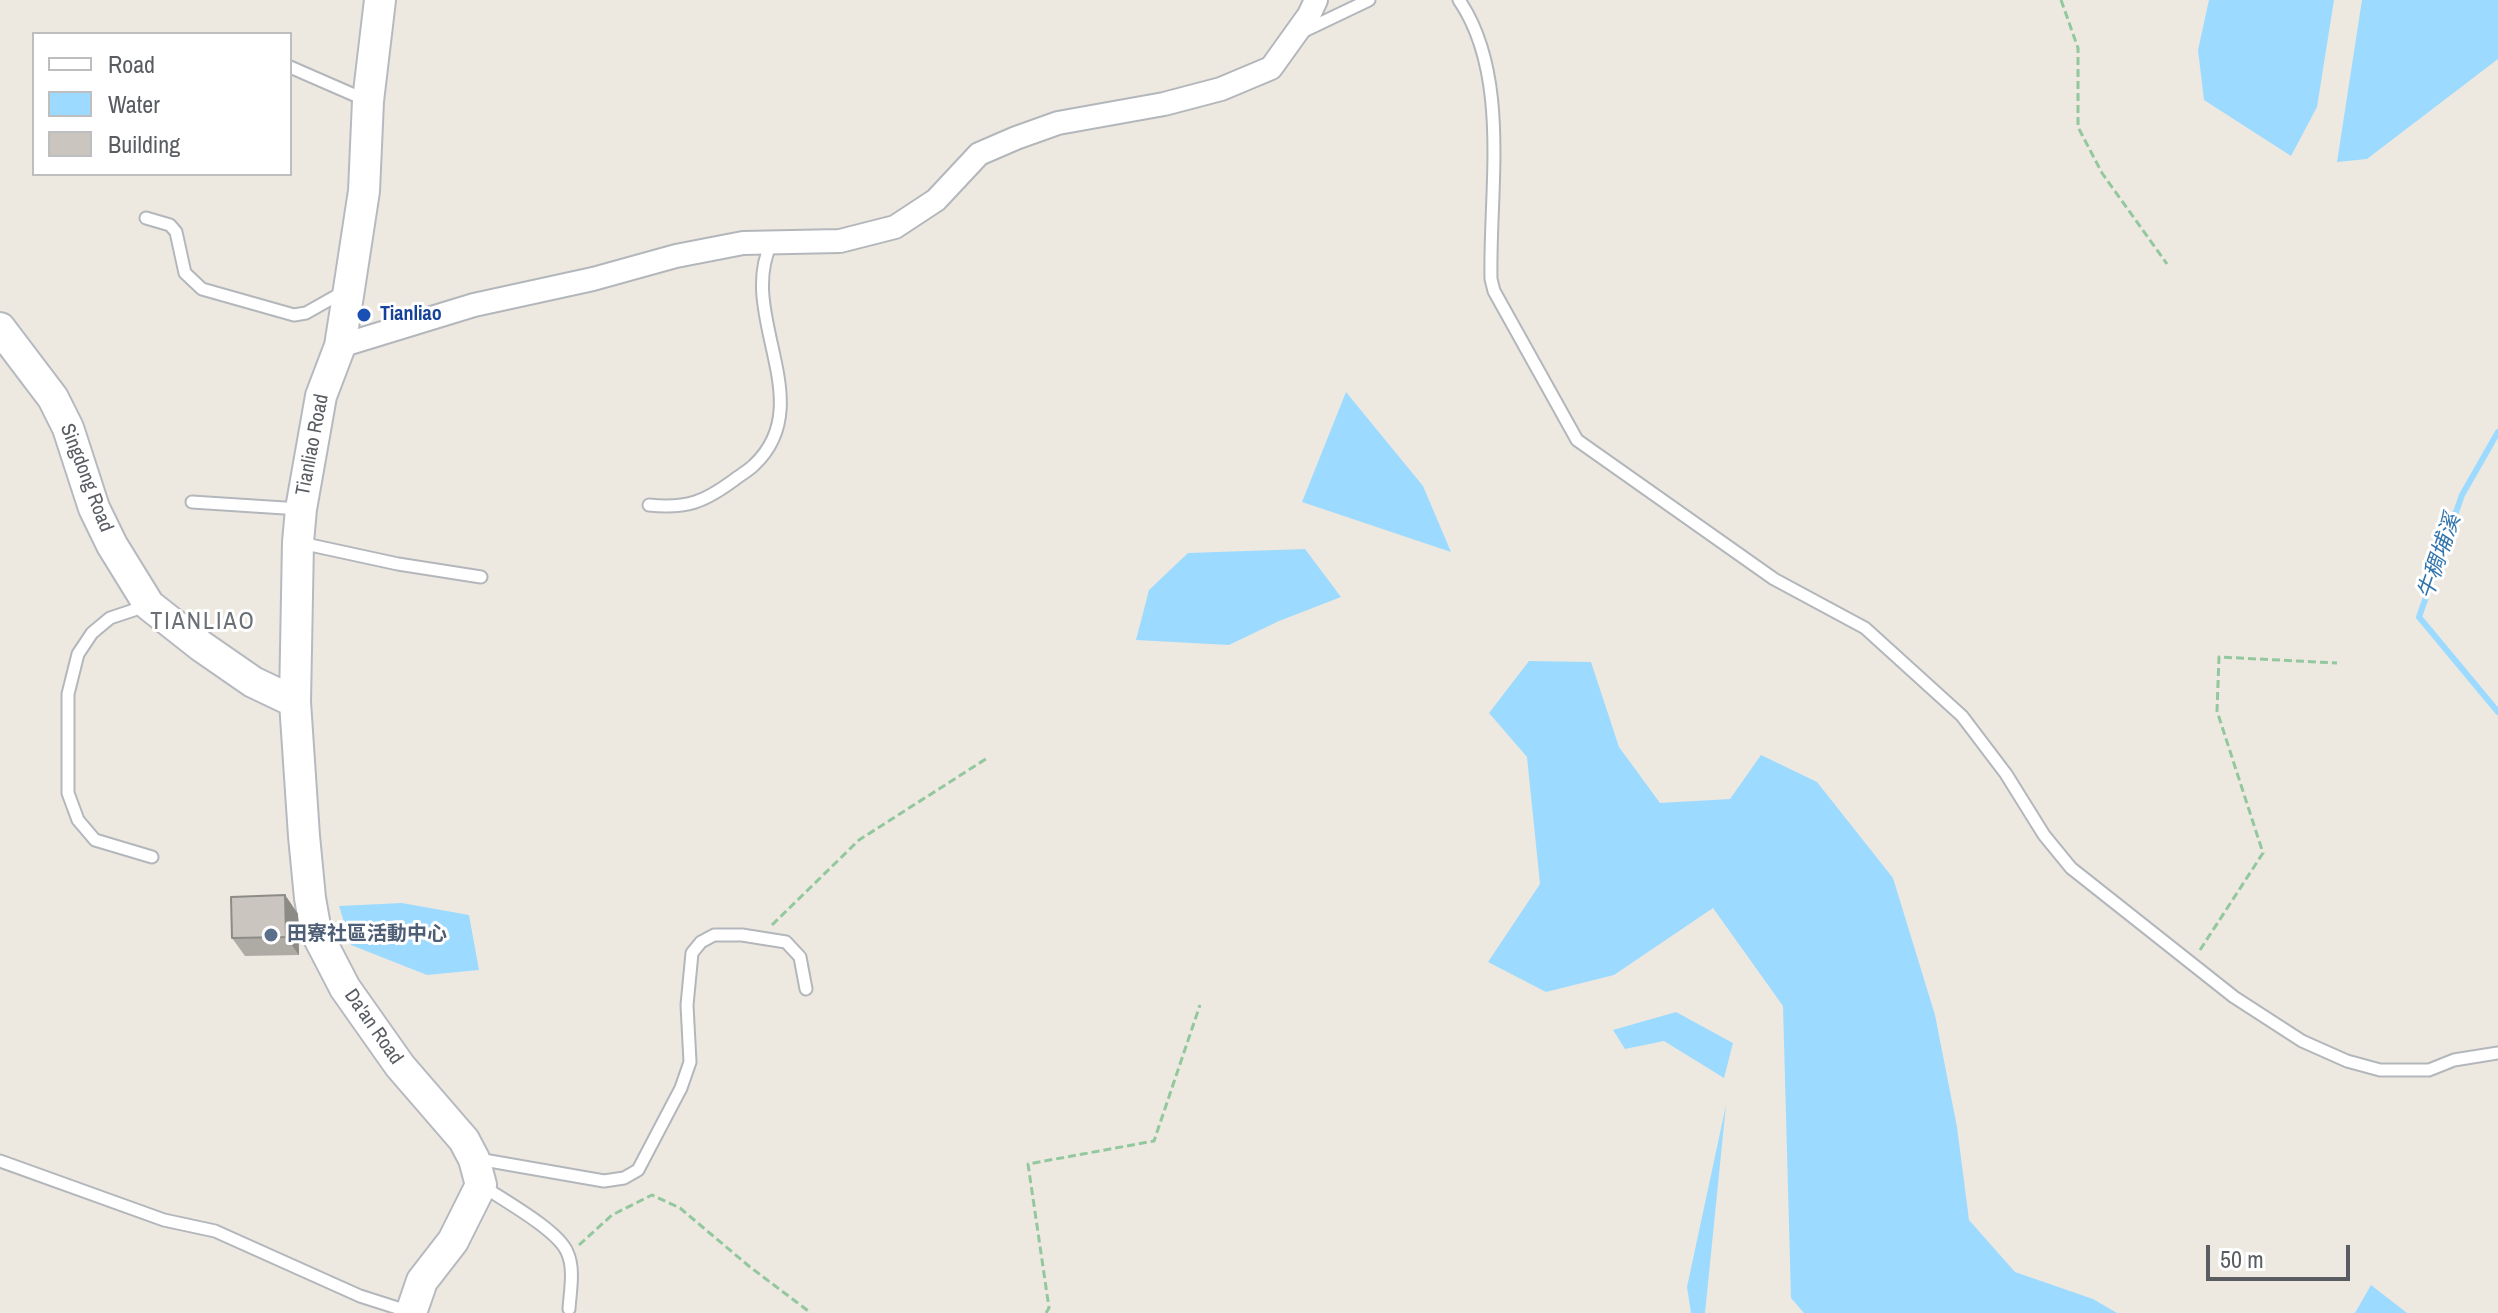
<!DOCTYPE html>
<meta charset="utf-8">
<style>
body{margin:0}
#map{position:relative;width:2498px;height:1313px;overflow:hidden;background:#ede9e0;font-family:"Archivo Narrow",sans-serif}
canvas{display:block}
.legend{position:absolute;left:32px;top:32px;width:260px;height:144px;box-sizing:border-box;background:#fff;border:2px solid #bdbec0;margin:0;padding:10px 14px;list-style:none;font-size:24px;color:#595d62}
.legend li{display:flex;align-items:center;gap:16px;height:40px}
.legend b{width:40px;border:2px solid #bdbec0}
.scale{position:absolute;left:2206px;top:1245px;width:144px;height:36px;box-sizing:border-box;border:4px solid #595d62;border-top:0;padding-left:10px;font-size:24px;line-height:28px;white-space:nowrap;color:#595d62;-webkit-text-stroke:6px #fff;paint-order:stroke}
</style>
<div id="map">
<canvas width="2498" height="1313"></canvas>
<ul class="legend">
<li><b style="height:10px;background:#fff"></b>Road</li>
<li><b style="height:22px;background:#9ddaff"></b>Water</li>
<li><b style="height:22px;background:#cac6bf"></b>Building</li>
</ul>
<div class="scale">50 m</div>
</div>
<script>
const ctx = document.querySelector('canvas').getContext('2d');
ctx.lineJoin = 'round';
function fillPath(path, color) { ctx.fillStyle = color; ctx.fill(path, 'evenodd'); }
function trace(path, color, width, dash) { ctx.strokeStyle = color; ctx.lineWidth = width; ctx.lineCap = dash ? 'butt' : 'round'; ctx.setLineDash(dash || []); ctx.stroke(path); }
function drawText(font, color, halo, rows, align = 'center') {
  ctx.font = font + ' "Archivo Narrow","Noto Sans TC",sans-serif'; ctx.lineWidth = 6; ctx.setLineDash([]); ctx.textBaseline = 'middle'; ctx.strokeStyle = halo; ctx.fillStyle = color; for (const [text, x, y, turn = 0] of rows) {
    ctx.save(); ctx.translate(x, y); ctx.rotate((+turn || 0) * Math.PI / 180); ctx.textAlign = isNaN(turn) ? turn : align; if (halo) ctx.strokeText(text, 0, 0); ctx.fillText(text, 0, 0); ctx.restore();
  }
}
fillPath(new Path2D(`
 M2209,0h125l-17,107 -26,49 -87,-56 -6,-50z
 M2362,0h136v59l-131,100 -30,3z
 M1346,392l77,94 28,66 -149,-50z
 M1305,549l36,48 -62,24 -50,24 -93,-5 13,-50 39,-37z
 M1529,661l62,1 28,85 41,56 70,-4 31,-44 56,27 76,96 42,137 22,112 12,93 46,52 78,27 24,14h-313l-13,-15 -8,-292 -70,-98 -99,67 -68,17 -58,-30 52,-78 -13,-127 -38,-44z
 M402,903l67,12 10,55 -52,5 -76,-30 -12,-39z
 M1676,1012l57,31 -9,35 -60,-37 -39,8 -12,-19z
 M1726,1105l-21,208h-14l-4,-26z
 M2371,1285l36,28h-52z`), '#9ddaff');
trace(new Path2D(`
 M2498,432l-36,63 -43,122 79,95`), '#9ddaff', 6);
const lane = new Path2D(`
 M1459,0c52,76 30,191 32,279l3,12 83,149 197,139 91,49 97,88 44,58 38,61 27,33 163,129 68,44 45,20 33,9h49l25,-10 44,-7
 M1302,32l67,-32
 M290,67l78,34
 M146,218l24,7 6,7 9,41 17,16 92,26 12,-2 39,-22
 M192,502l108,7
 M649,505c38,4 55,-3 85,-25 6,-5 14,-9 20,-15 66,-62 -17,-150 17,-221
 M301,543l97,21 83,13
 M149,605l-39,13 -18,15 -14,21 -10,40v99l10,27 17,20 57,17
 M478,1159l126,22 20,-3 14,-8 43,-82 9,-26 -3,-57 5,-52 9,-11 13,-7h28l44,7 14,15 6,32
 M0,1161l164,59 51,11 145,65 50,16
 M481,1185c22,15 77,45 86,67 8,16 3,40 2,57`);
const street = new Path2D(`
 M340,346l134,-41 119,-26 83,-23 67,-13 97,-2 55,-14 41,-27 43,-46 37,-16 42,-15 106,-19 57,-15 50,-21 38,-53 7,-15`);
const secondary = new Path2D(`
 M380,0l-12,101 -4,90 -15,98 -9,57 -19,50 -20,113 -3,33 -3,160 9,134 6,62 6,34 29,56 55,78 64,74 10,19 7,26 -28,56 -31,40 -11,32
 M0,328l53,70 15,30 26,80 18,37 37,60 52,41 52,36 42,20`);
trace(lane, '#b3b7bc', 15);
trace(street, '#b3b7bc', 26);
trace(secondary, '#b6bac0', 34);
trace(new Path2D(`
 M2061,0l17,48v79l24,46 65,91
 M772,925l87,-85 130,-83
 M2200,950l63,-97 -46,-142 2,-54 118,6
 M579,1245l33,-30 40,-20 28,13 70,59 61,46
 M1046,1313l3,-5 -21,-144 126,-23 46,-136`), '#93c89f', 3, [8, 4]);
trace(lane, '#fff', 11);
trace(street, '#fff', 22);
trace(secondary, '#fff', 30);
fillPath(new Path2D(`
 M285,895l13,19 1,41 -54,1 -13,-18z`), '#aeaaa4');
fillPath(new Path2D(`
 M285,895l13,19 1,41 -13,-18z`), '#8d8b86');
const building = new Path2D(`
 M285,895l1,42 -54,1 -1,-41z`);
fillPath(building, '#cac6bf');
trace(building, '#8d8b86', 2);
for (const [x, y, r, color] of [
 [364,315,8,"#1a4fb4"],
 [271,935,8,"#5c6f8a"]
]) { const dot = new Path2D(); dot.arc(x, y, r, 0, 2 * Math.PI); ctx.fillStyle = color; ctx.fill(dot); trace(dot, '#fff', 3); }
drawText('bold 20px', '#164399', '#fff', [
 ["Tianliao",380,315]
], 'left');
drawText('20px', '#595d62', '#fff', [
 ["Tianliao Road",313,445,-79],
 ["Singdong Road",86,478,69],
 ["Da'an Road",373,1027,55]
]);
drawText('bold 20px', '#4e5e75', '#fff', [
 ["田寮社區活動中心",287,935]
], 'left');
drawText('italic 22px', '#3375ad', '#fff', [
 ["牛稠埔溪",2440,557,-71]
]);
ctx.letterSpacing = '2px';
drawText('24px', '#696f74', '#fff', [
 ["TIANLIAO",203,623]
]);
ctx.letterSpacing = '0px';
</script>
